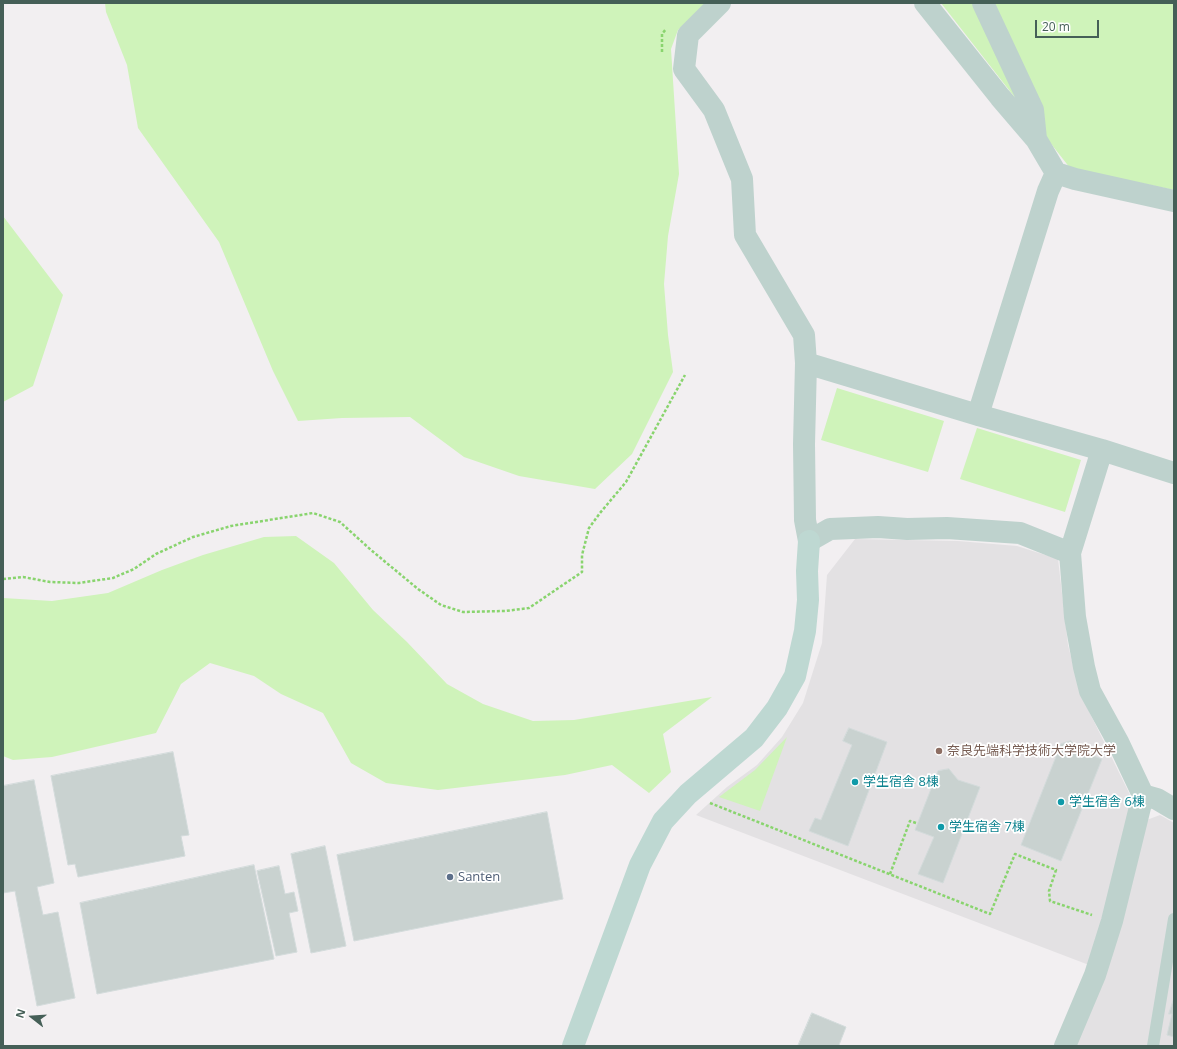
<!DOCTYPE html>
<meta charset="utf-8">
<style>
body{margin:0}
#map{position:relative;width:1177px;height:1049px;overflow:hidden;background:#f2eff1;font-family:"Open Sans",sans-serif}
canvas{display:block}
.frame{position:absolute;inset:0;border:4px solid #455f57;pointer-events:none}
.north{position:absolute;left:12px;top:997px;width:40px;height:40px;-webkit-text-stroke:3px #fff;paint-order:stroke;rotate:287deg;font-size:11px;font-weight:700;line-height:16px;text-align:center;color:#455f57}
.north::after{content:'';display:block;margin:auto;width:14px;height:18px;background:#455f57;clip-path:polygon(50% 0,100% 100%,50% 72%,0 100%)}
.scale{position:absolute;left:1035px;top:20px;width:64px;height:18px;box-sizing:border-box;border:2px solid #455f57;border-top:0;padding-left:5px;font-size:12px;line-height:14px;white-space:nowrap;color:#455f57;-webkit-text-stroke:3px #fff;paint-order:stroke}
</style>
<div id="map">
<canvas width="1177" height="1049"></canvas>
<div class="frame"></div>
<div class="north">N</div>
<div class="scale">20 m</div>
</div>
<script>
const ctx = document.querySelector('canvas').getContext('2d');
ctx.lineJoin = 'round';
function fillPath(path, color) { ctx.fillStyle = color; ctx.fill(path, 'evenodd'); }
function trace(path, color, width, dash) { ctx.strokeStyle = color; ctx.lineWidth = width; ctx.lineCap = dash ? 'butt' : 'round'; ctx.setLineDash(dash || []); ctx.stroke(path); }
function drawText(font, color, halo, rows, align = 'center') {
  ctx.font = font + ' "Open Sans","Noto Sans JP",sans-serif'; ctx.lineWidth = 3.5; ctx.setLineDash([]); ctx.textBaseline = 'middle'; ctx.strokeStyle = halo; ctx.fillStyle = color; for (const [text, x, y, turn = 0] of rows) {
    ctx.save(); ctx.translate(x, y); ctx.rotate((+turn || 0) * Math.PI / 180); ctx.textAlign = isNaN(turn) ? turn : align; if (halo) ctx.strokeText(text, 0, 0); ctx.fillText(text, 0, 0); ctx.restore();
  }
}
fillPath(new Path2D(`
 M855,539l103,2 59,5 41,13 10,86 12,48 54,110 -45,162 -393,-150 31,-28 30,-22 25,-28 21,-34 19,-60 5,-68z
 M1160,815l14,8v223h-99l69,-225z`), '#e3e1e3');
fillPath(new Path2D(`
 M105,3h602l-29,27 -7,19 8,125 -11,62 -4,48 4,51 5,37 -41,82 -37,35 -76,-13 -55,-19 -54,-40 -68,1 -44,3 -25,-50 -54,-129 -81,-114 -11,-63 -21,-53z
 M941,3h233v187l-104,-22z
 M3,216l60,79 -30,91 -30,16z
 M837,388l107,33 -16,51 -107,-32z
 M977,428l104,32 -16,52 -105,-33z
 M296,536l38,27 39,47 34,32 40,42 36,20 50,17 41,-1 138,-23 -49,37 8,38 -22,21 -37,-28 -47,10 -127,15 -52,-7 -35,-20 -28,-50 -42,-19 -27,-18 -44,-13 -29,21 -25,49 -104,24 -39,3 -10,-4v-158l49,3 56,-8 54,-23 41,-15 61,-18z
 M787,737l-27,74 -41,-14 36,-27z`), '#cff3ba');
const building = new Path2D(`
 M849,728l38,14 -39,104 -39,-15 6,-13 6,2 31,-75 -9,-4z
 M1071,741l8,10 23,8 -41,102 -40,-16 40,-101z
 M173,752l16,83 -8,1 4,20 -107,21 -3,-13 -7,1 -17,-89z
 M949,769l9,11 22,7 -37,96 -25,-9 16,-37 -19,-7 23,-59z
 M34,780l20,103 -17,4 6,28 15,-3 17,86 -38,8 -22,-115 -12,2v-107z
 M547,812l16,87 -209,42 -17,-86z
 M325,846l21,100 -35,7 -20,-99z
 M254,865l20,94 -177,35 -17,-91z
 M279,866l6,28 9,-2 4,19 -9,2 8,39 -21,4 -19,-85z
 M1174,998v39l-7,-2 5,-21h-3z
 M812,1013l34,14 -7,18 2,1h-43z`);
fillPath(building, '#c9d2d0');
trace(building, '#d3dbdb', 1);
trace(new Path2D(`
 M662,52v-18l4,-5
 M3,579l20,-2 27,5 29,1 34,-5 21,-9 22,-15 37,-17 38,-11 82,-13 27,9 31,28 47,39 23,16 22,7 42,-1 24,-3 53,-36v-17l7,-27 11,-15 26,-31 59,-107
 M710,803l280,111 25,-60 41,16 -7,21 1,10 42,14
 M890,874l20,-53 6,2`), '#89d46e', 2.5, [3, 2]);
trace(new Path2D(`
 M1153,1046l21,-127`), '#bed2cd', 12);
trace(new Path2D(`
 M720,3l-32,32 -4,34 30,41 28,69 3,56 59,100 2,28
 M925,3l75,94 36,42 20,34 19,6 99,22
 M983,3l50,107 3,29
 M978,415l70,-224 8,-18
 M1174,473l-72,-23 -124,-35 -172,-52 -2,81 1,76 4,21 21,-12 48,-2 29,2 40,-1 73,5 50,20 5,64 9,50 6,24 28,51 25,53 14,4 17,10
 M1070,553l32,-103
 M1065,1046l30,-71 17,-54 31,-126`), '#bed2cd', 22);
trace(new Path2D(`
 M573,1046l67,-181 23,-44 25,-27 66,-56 23,-30 18,-32 10,-45 3,-31 -1,-29 2,-30`), '#bed8d2', 22);
for (const [x, y, r, color] of [
 [939,751,4,"#8d6e63"],
 [855,782,4,"#0f9aa8"],
 [1061,802,4,"#0f9aa8"],
 [941,827,4,"#0f9aa8"],
 [450,877,4,"#5c6f8a"]
]) { const dot = new Path2D(); dot.arc(x, y, r, 0, 2 * Math.PI); ctx.fillStyle = color; ctx.fill(dot); trace(dot, '#fff', 1.5); }
drawText('13px', '#785e54', '#fff', [
 ["奈良先端科学技術大学院大学",947,751]
], 'left');
drawText('13px', '#0d838f', '#fff', [
 ["学生宿舎 8棟",863,782],
 ["学生宿舎 6棟",1069,802],
 ["学生宿舎 7棟",949,827]
], 'left');
drawText('13px', '#4e5e75', '#fff', [
 ["Santen",458,877]
], 'left');
</script>
